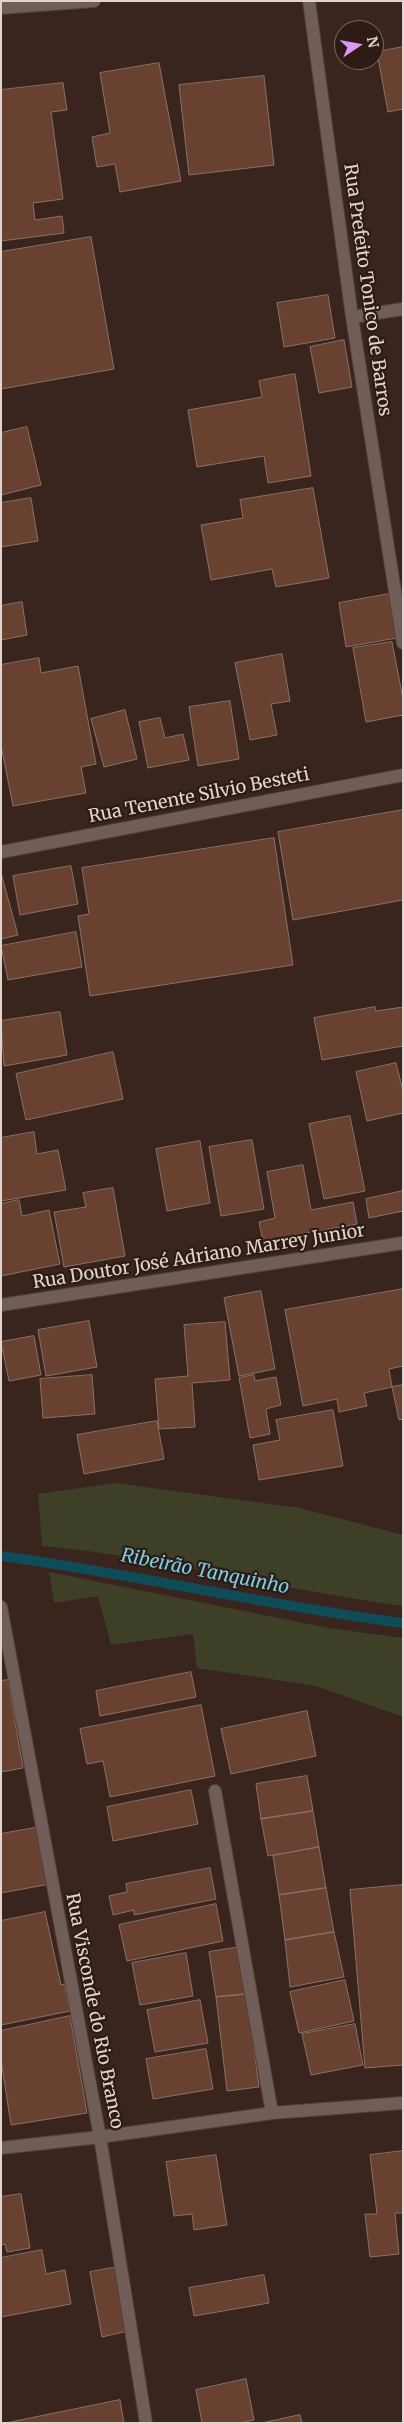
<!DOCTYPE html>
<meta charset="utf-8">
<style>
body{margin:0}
#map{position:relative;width:404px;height:2424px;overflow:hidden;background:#39251d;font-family:Merriweather,serif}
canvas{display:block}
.frame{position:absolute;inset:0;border:2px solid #e1d4cf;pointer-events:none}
.north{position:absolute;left:334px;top:20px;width:50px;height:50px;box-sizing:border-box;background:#2e1b14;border:1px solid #76655f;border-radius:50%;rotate:78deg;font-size:14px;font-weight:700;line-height:20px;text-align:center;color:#e1d4cf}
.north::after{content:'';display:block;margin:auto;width:18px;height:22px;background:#d69bfa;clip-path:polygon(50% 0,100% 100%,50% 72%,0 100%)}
</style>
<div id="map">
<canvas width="404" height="2424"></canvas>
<div class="frame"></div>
<div class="north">N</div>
</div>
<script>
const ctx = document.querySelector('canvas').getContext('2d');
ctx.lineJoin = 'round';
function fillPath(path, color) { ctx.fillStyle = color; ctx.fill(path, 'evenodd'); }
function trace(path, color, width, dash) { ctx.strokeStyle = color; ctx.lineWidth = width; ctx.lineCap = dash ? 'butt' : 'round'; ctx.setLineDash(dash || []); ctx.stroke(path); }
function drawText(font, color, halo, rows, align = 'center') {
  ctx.font = font + ' Merriweather,serif'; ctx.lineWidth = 4.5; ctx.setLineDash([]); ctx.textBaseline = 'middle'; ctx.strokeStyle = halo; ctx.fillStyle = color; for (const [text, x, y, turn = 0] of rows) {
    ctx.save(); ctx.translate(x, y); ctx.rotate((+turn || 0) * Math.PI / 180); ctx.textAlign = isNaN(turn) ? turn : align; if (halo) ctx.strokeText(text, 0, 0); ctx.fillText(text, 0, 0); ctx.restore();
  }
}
fillPath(new Path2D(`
 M116,1483l184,25 103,27v71c-121,-16 -240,-49 -361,-60l-4,-52z
 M49,1572l280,56 74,10v79l-87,-31 -119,-18 -4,-34 -82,11 -13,-49 -44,7z`), '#3d3f27');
trace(new Path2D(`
 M1,1556c135,18 267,50 402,67`), '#0f4c58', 10);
const building = new Path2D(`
 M403,47v62l-15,3 -11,-60z
 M159,63l22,118 -61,11 -5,-28 -18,3 -5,-30 18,-4 -10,-60z
 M264,76l10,89 -85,10 -10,-90z
 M63,83l4,27 -16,2 12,87 -30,4 2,17 27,-4 2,17 -63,8v-151z
 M91,237l23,132 -113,20v-137z
 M328,295l7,43 -51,9 -7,-44z
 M344,340l8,47 -33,6 -9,-46z
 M295,374l16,102 -43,7 -4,-27 -67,11 -9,-57 74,-13 -3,-16z
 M27,427l14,58 -40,10v-62z
 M313,488l16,90 -53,9 -4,-18 -61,11 -10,-55 42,-7 -3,-18z
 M31,498l7,43 -37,6v-44z
 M389,594l8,44 -51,9 -7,-44z
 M22,602l5,33 -26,5v-34z
 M392,642l11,57v16l-37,7 -13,-74z
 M282,654l8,47 -19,3 6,31 -27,5 -15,-77z
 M39,658l2,15 37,-7 18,98 -15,3 5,26 -73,13 -12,-61v-80z
 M230,701l9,58 -41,7 -9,-59z
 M125,710l12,49 -33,8 -13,-48z
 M160,718l5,20 18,-4 6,26 -41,8 -9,-46z
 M403,810v90l-110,20 -15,-88z
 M274,838l19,127 -203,31 -12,-80 11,-2 -7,-46z
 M71,866l7,38 -58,11 -7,-39z
 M1,873l17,62 -17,4z
 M76,932l6,35 -74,13 -7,-34z
 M375,1007l1,4 27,-4v39l-81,14 -8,-42z
 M60,1012l7,43 -63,11 -3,-45z
 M113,1052l10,47 -97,21 -10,-46z
 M396,1063l7,28v22l-36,8 -11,-49z
 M350,1116l15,75 -41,8 -15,-75z
 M34,1132l3,22 21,-4 8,40 -65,11v-63z
 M252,1140l12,69 -43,7 -12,-69z
 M200,1141l10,62 -43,8 -11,-62z
 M303,1165l8,45 42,-8 4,22 -94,17 -4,-19 16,-4 -8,-46z
 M113,1188l12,68 -61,11 -10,-55 32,-5 -3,-14z
 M403,1191v20l-34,7 -3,-19z
 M19,1200l3,16 27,-6 11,54 -59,12v-72z
 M403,1289v77l-14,3 3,18 -28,6 3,13 -28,6 -2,-13 -34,7 -18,-96z
 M261,1291l14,78 -36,7 -15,-78z
 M89,1321l8,46 -51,9 -8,-46z
 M225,1322l5,58 -38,3 3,44 -36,2 -4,-50 33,-3 -4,-51z
 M34,1336l7,39 -32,6 -8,-39z
 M92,1375l3,39 -52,4 -3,-39z
 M254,1375l1,6 21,-4 5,28 -15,4 4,25 -20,4 -11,-60z
 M403,1385v34l-4,1 -7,-33z
 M333,1410l10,56 -84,14 -6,-35 27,-5 -4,-20z
 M157,1421l7,38 -80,15 -7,-39z
 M191,1672l5,25 -96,19 -4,-25z
 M8,1680l15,88 -22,4v-91z
 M201,1705l14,71 -105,21 -7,-36 -16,3 -7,-35z
 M307,1711l9,45 -85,18 -10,-45z
 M307,1776l6,35 -52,8 -5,-35z
 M191,1790l7,34 -85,17 -6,-34z
 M313,1811l6,36 -51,9 -7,-37z
 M40,1827l10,57 -49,9v-59z
 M319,1847l7,41 -47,7 -6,-39z
 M210,1868l6,31 -82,16v-5l-21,5 -4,-19 18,-4 -1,-8z
 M403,1885v180l-38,3 -15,-178z
 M326,1888l8,44 -49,8 -6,-45z
 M216,1904l7,37 -96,20 -8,-36z
 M45,1912l16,73 3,-1 6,27 -69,14v-104z
 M334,1932l10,45 -54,10 -5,-47z
 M240,1947l7,47 -31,3 -7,-45z
 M186,1953l7,43 -53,9 -8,-42z
 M345,1980l9,41 -55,12 -9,-41z
 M247,1994l12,93 -32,4 -11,-94z
 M200,2000l8,43 -53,9 -8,-42z
 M70,2016l17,97 -76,12 -10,-65v-29z
 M355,2024l8,41 -52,10 -9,-41z
 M206,2049l7,40 -60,10 -7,-40z
 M403,2151v62h-8l4,41 -29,3 -5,-43h12l-7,-59z
 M216,2155l11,70 -33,5 -2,-16 -18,2 -8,-54z
 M21,2194l9,54 -23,4 -2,-8 -4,1v-48z
 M42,2250l4,24 19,-4 6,34 -70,13v-59z
 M118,2267l10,64 -26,6 -12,-65z
 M264,2275l5,28 -75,13 -5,-28z
 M246,2379l8,41 -14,3h-38l-6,-33z
 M120,2400l4,23h-118z
 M300,2415l2,8h-40z`);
fillPath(building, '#694131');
trace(building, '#897168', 1);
const minor = new Path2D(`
 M309,1l43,316 51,326
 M1,8l93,-7
 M352,317l51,-8
 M1,852l402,-77
 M1,1305l402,-62
 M1,1607l99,530 46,286
 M215,1791l57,322
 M1,2148l99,-11 172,-24 131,-10`);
trace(minor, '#544139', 14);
trace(minor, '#715d57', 12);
drawText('18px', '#e1d4cf', '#2e1b14', [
 ["Rua Prefeito Tonico de Barros",367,290,82],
 ["Rua Tenente Silvio Besteti",199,796,-11],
 ["Rua Doutor José Adriano Marrey Junior",199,1257,-9],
 ["Rua Visconde do Rio Branco",94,2011,79]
]);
drawText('italic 19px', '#76d1e7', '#2e1b14', [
 ["Ribeirão Tanquinho",205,1572,11]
]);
</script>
